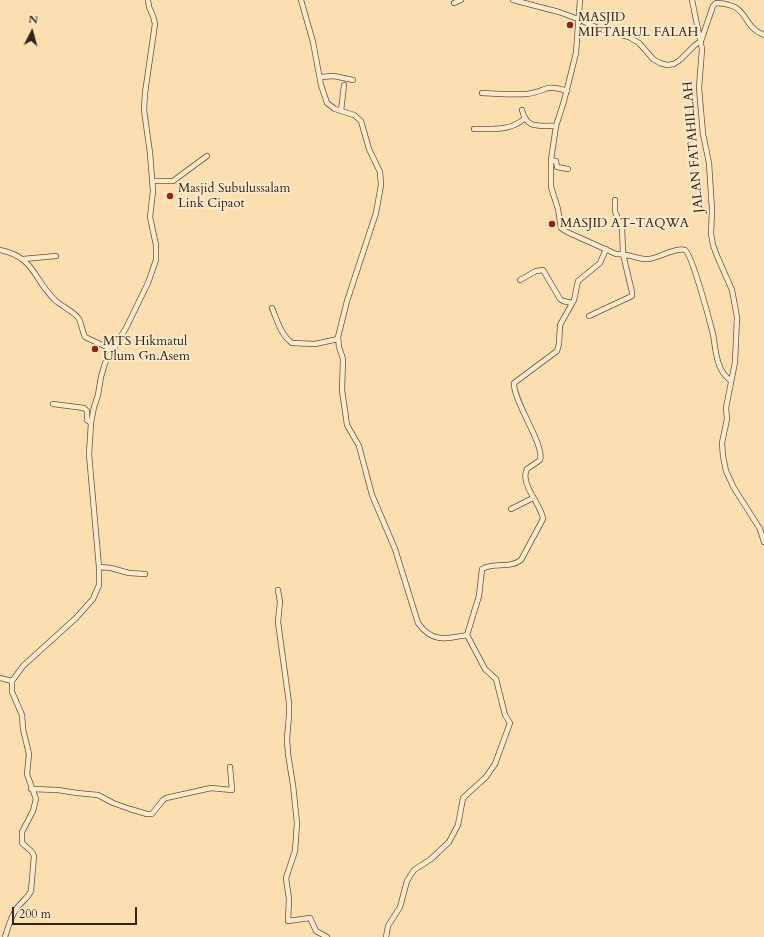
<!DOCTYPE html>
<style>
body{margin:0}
#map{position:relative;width:764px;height:937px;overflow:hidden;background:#fcdfb1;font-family:Cardo,serif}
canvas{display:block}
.north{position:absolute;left:12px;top:12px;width:40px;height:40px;-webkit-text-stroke:3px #fdeacc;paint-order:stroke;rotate:6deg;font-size:11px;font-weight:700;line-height:16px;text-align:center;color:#312418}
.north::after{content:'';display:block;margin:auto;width:14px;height:18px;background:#312418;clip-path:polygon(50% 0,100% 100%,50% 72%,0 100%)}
.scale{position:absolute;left:12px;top:907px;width:125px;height:18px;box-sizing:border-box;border:2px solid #312418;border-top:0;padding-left:5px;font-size:12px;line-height:14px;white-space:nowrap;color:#312418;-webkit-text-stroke:3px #fdeacc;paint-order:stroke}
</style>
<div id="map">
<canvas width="764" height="937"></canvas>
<div class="north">N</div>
<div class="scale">200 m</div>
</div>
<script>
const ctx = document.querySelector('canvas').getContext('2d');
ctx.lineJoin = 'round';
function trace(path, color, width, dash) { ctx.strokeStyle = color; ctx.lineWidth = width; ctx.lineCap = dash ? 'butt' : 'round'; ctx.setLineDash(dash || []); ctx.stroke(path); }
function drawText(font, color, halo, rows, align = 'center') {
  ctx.font = font + ' Cardo,serif'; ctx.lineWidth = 4; ctx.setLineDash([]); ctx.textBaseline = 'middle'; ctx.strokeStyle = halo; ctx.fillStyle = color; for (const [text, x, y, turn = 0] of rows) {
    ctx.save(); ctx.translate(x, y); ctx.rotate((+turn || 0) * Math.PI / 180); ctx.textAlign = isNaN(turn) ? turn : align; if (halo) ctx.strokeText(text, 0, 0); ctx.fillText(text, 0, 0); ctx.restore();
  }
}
const street = new Path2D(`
 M301,0l12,42 8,43 6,18 8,6 19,6 7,6 8,28 11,23 1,13 -5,28 -29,88 -9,36 1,10 4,12 -1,31 5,35 12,21 13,49 23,54 23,74c14,20 28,16 49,12
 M513,0l46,12 19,7 20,9 31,9 10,6 14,16 7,4 7,2 7,-1 6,-4 15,-15 6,-4 12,-35 3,-3c35,1 24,23 48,32
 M580,0l-4,53 -12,48 -8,25 -5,34v27l7,22 3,19 6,4 49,22c12,-1 22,6 33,5 9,-1 28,-12 36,-9 7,4 25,72 28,84 2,10 2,22 7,33 2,5 6,10 11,14
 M692,0l10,49 -3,39 4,46 6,29 3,47 -1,24 2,11 4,11 15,34 5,27 -2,45 -9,46 1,11 -5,24 1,13 3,15 8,17 26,41 4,13
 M454,3l7,-3
 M320,77l14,-1 19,4
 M482,93c15,1 30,2 45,1 7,-1 12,-3 18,-5 6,-3 16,0 22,2
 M522,110c5,20 17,15 34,16
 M341,111l3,-26
 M474,129c18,0 36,2 50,-10
 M551,160l5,1 1,6 11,2
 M152,181h21l34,-25
 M0,250c35,7 33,29 55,50 7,7 19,11 24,19 3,6 3,12 6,18l28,13
 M23,259l33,-3
 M520,280l16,-9 7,-1 17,29 3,2 9,2
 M272,308c5,12 9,27 20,35l23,1 23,-5
 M589,316l43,-20v-4l-9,-38 -1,-28 -7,-14v-12
 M53,404l31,4 3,3v9l4,3
 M511,509l22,-11
 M99,567l12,1 18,5 16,1
 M278,590l2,12 -2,20 11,81v12l-2,24 1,15 5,31 4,38 -2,28 -9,27 3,21 -1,22 22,-3 6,13 11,6
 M0,678l12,3
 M31,789l27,1 19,3 21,2 15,8 17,6 17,5h5l11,-14 3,-2 45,-10 21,2 -2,-23
 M5,937c3,-10 6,-21 12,-29 5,-7 11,-10 14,-17l3,-35 -2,-4 -10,-9v-11l11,-21 3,-12 -9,-25 2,-20 -6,-25 -1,-14 -10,-23v-11l11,-15 53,-48 17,-19 6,-14v-18l-10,-113 2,-31 3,-16 4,-12 3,-18 4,-14 21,-35 22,-45 8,-23v-15l-6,-28 3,-26 -3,-38 -6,-43 1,-17 10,-69 -2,-8 -4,-9 -1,-7
 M386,937l2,-11 12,-19 7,-26 7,-11 17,-11 18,-17 9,-17 5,-27 23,-21 9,-13 15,-41 -5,-8 -9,-36 -11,-10 -18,-34 12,-39 3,-27c12,-7 27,0 39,-9l22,-41c-1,-14 -24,-35 -16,-50l13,-9c5,-15 -27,-59 -26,-77l43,-32 2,-7 1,-19 14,-25 4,-19 22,-18 6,-14`);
trace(street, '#64533e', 6);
trace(street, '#fdeacc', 4.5);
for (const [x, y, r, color] of [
 [570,25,4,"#8f2418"],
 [170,196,4,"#8f2418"],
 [552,224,4,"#8f2418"],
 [95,349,4,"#8f2418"]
]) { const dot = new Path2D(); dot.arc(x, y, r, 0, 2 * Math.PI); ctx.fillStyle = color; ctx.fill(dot); trace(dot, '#fdeacc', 1.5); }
drawText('13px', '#312418', '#fdeacc', [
 ["MASJID",578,18],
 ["MIFTAHUL FALAH",578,33],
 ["Masjid Subulussalam",178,189],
 ["Link Cipaot",178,204],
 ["MASJID AT-TAQWA",560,224],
 ["MTS Hikmatul",103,342],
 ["Ulum Gn.Asem",103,357]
], 'left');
drawText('13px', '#312418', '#fdeacc', [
 ["JALAN FATAHILLAH",694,147,-95]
]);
</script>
